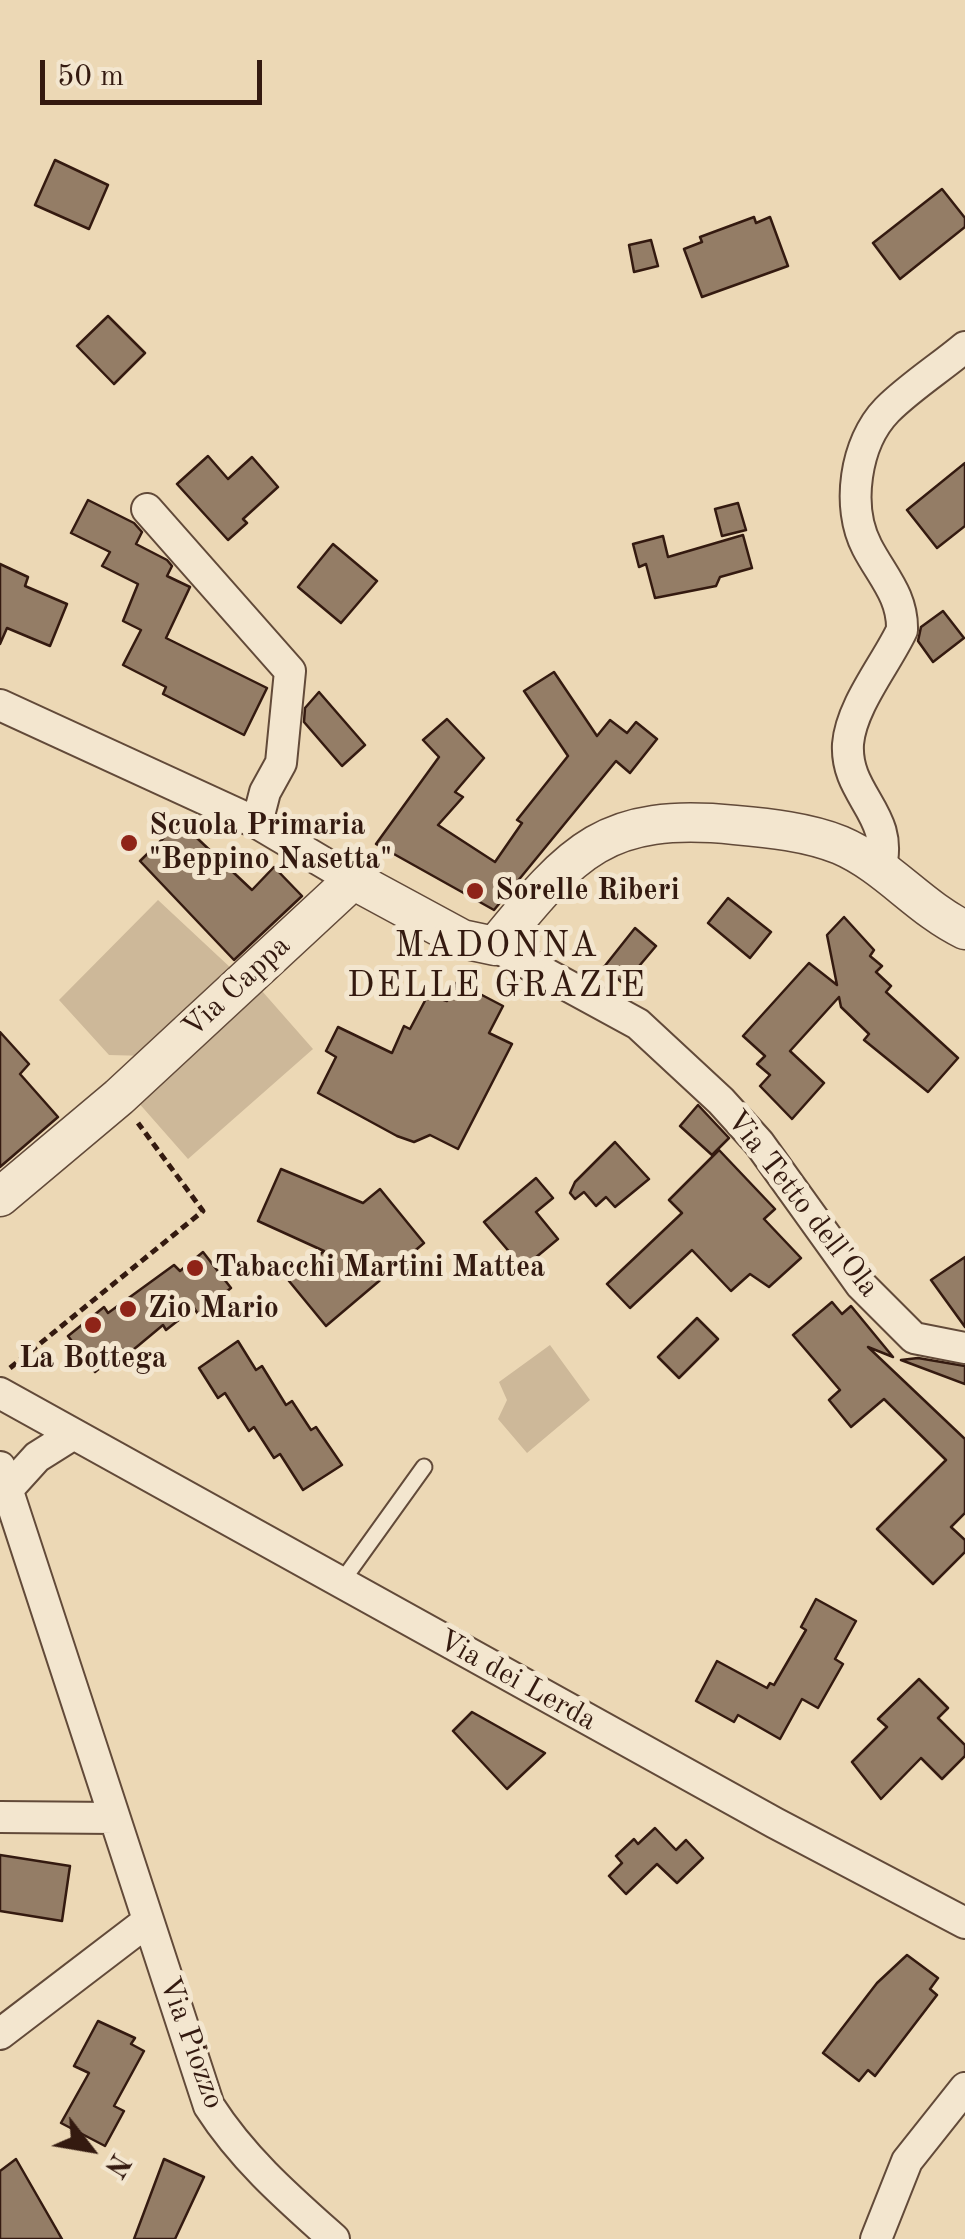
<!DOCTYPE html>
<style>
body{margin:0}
#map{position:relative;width:965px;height:2239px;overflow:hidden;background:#ecd8b5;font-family:"Old Standard TT",serif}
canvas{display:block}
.north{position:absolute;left:40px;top:2099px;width:100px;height:100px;-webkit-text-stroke:8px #f3e6cf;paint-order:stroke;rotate:121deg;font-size:28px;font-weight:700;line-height:40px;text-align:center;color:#341a10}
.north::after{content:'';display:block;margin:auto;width:35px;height:45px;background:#341a10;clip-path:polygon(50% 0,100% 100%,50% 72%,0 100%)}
.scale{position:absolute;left:40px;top:60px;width:222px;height:45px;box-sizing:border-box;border:5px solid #341a10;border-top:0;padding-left:12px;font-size:30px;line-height:35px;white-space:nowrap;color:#341a10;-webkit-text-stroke:8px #f3e6cf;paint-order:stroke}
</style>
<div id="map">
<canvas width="965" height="2239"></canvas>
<div class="north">N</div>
<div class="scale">50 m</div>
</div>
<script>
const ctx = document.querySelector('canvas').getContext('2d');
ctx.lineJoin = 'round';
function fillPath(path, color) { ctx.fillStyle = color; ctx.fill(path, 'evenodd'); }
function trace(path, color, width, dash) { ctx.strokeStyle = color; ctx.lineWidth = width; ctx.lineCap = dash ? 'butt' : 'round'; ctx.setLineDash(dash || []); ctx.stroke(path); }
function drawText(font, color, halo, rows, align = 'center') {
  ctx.font = font + ' "Old Standard TT",serif'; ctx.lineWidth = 10; ctx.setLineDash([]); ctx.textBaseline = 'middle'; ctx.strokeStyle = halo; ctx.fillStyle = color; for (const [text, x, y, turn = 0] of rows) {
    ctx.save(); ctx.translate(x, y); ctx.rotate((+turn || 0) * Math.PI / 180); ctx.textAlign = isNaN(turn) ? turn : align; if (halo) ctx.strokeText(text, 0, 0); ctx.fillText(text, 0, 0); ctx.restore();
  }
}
fillPath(new Path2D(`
 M158,900l75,70 -85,86 -39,-1 -50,-55z
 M262,991l51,58 -125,110 -51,-58z
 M550,1345l40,55 -63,53 -29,-34 9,-19 -8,-18z`), '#cdb899');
const building = new Path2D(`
 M55,160l53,25 -19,44 -54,-24z
 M942,189l23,29v9l-65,52 -27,-36z
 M754,217l2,6 14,-6 18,49 -86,31 -18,-48 18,-7 -2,-5z
 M651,240l7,26 -24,6 -5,-27z
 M108,316l37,37 -31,31 -37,-38z
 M208,456l20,23 24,-22 26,30 -35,32 4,4 -19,17 -51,-56z
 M965,463v63l-28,22 -30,-38z
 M88,500l46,23 8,9 -6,12 31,16 5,6 -5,10 23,11 -24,51 101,50 -23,47 -81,-41 3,-7 -43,-22 18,-35 -18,-9 15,-37 -36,-18 8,-14 -39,-19z
 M738,503l8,27 -24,6 -7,-27z
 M743,535l9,33 -32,9 -4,9 -61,12 -9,-34 -7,3 -6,-23 30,-8 5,21z
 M333,544l44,37 -36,42 -43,-36z
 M0,564l28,13 -3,9 42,18 -17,42 -43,-18 -7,16z
 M943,611l21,27 -31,24 -15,-21 3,-14z
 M554,672l43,64 13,-16 17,13 9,-11 21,17 -27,34 -14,-12 -122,149 -118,-66 63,-87 -16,-17 24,-21 37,39 -29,34 8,5 -25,28 57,37 27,-39 -5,-3 51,-64 -44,-65z
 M319,692l46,53 -23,21 -38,-44 1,-14z
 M180,822l72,68 22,-23 28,29 -68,64 -94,-99z
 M728,898l43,34 -21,26 -42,-35z
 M844,917l30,33 -4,6 12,10 -6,6 15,14 -5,6 72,66 -30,34 -64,-52 5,-6 -28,-27 -2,-10 -49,54 34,32 -32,36 -32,-33 10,-11 -13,-11 8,-8 -22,-20 66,-73 28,22 -10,-50z
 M635,928l21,18 -32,38 -20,-17z
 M457,982l46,24 -14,27 23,11 -54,105 -28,-14 -16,7 -17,-6 -79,-43 18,-36 -10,-6 12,-24 54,26 12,-27 6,3 18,-34 19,6z
 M0,1032l29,32 -9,10 38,43 -58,50z
 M698,1105l31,33 -17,17 -32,-29z
 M615,1142l34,37 -34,28 -9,-10 -10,9 -12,-14 -9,7 -5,-6 5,-11z
 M719,1150l56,59 -11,10 37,39 -32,29 -19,-13 -19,17 -39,-41 -62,58 -23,-24 75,-71 -13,-13z
 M281,1169l82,34 17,-14 44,54 -98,83 -37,-45 35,-30 -66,-30z
 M536,1178l17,20 -17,14 22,27 -35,29 -39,-46z
 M203,1252l28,36 -33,26 -4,-6 -28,22 -3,-5 -36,30 -4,-6 -28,23 -27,-36 36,-29 4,6 66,-48 6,6z
 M965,1257v70l-34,-47z
 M832,1302l10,12 9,-8 42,51 -25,-10 97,92v74l-14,14 14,13v12l-32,32 -56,-55 69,-69 -62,-61 -33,28 -22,-27 11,-10 -47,-55z
 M697,1318l21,21 -39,39 -21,-21z
 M238,1341l18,29 6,-4 24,39 6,-4 19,29 5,-3 26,38 -39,25 -23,-36 -6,4 -20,-31 -5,4 -24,-38 -7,5 -19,-30z
 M918,1358l47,8v18l-64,-24z
 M816,1599l40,22 -21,38 8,5 -25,44 -16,-9 -22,40 -42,-24 -4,7 -38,-21 21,-40 50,27 3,-5 4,2 32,-55 -5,-3z
 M919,1679l29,29 -10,10 27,27v11l-23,23 -21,-21 -40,41 -29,-37 35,-35 -9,-8z
 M472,1712l73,41 -38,36 -54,-58z
 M655,1828l21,22 10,-10 17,18 -26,25 -20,-19 -31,30 -17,-18 13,-13 -6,-7 18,-17 4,5z
 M0,1855l70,11 -8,55 -62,-10z
 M907,1955l31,23 -8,11 7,6 -62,81 -7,-6 -9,11 -36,-28 54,-70z
 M98,2021l37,17 -4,6 13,7 -30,55 10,5 -19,35 -44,-23 28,-50 -15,-7z
 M16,2159l46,80h-62v-68z
 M164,2159l40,18 -29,62h-41z`);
fillPath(building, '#947d66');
trace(building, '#341a10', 2.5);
const service = new Path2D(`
 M340,1584l84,-117`);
const minor = new Path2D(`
 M147,509l143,162 -9,92 -16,29 -8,31
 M0,705l257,118 96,57
 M880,869c16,-55 -35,-73 -32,-125 3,-38 38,-80 54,-114 1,-34 -20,-54 -35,-83 -21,-40 -12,-104 20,-137 23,-23 53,-42 78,-63
 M495,946l143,78 83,77 38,42 102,142 53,53 51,10
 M0,1393l775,430 190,100
 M0,1467l209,639c34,53 79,92 125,133
 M8,1489l29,-32 35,-22
 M0,1817l114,1
 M0,2034l148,-113
 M876,2239l31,-78 58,-73`);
const tertiary = new Path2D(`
 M0,1197l119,-100 234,-217 109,59 33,7c78,-95 109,-134 240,-121 34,3 73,7 105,20 47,20 79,63 125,85`);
trace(service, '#624a39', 19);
trace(minor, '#624a39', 34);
trace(tertiary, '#624a39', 41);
trace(new Path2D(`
 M10,1368l193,-157 -65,-88`), '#341a10', 5, [8, 5]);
trace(service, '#f3e6cf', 15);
trace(minor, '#f3e6cf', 30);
trace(tertiary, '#f3e6cf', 38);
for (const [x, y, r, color] of [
 [129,843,10,"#8f2418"],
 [475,891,10,"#8f2418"],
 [195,1268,10,"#8f2418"],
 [128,1309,10,"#8f2418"],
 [93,1325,10,"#8f2418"]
]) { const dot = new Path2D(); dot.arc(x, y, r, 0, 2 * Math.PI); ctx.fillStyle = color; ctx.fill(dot); trace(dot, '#f3e6cf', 4); }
drawText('bold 30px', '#341a10', '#f3e6cf', [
 ["Scuola Primaria",149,826],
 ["\"Beppino Nasetta\"",149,860],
 ["Sorelle Riberi",495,891],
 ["Tabacchi Martini Mattea",215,1268],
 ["Zio Mario",148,1309],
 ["La Bottega",93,1359,"center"]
], 'left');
drawText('30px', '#341a10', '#f3e6cf', [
 ["Via Cappa",237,987,-43],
 ["Via Tetto dell'Ola",802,1204,52],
 ["Via dei Lerda",517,1681,29],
 ["Via Piozzo",191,2043,70]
]);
ctx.letterSpacing = '2.5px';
drawText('35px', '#341a10', '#f3e6cf', [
 ["MADONNA",497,947],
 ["DELLE GRAZIE",497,987]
]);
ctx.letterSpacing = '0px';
</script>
